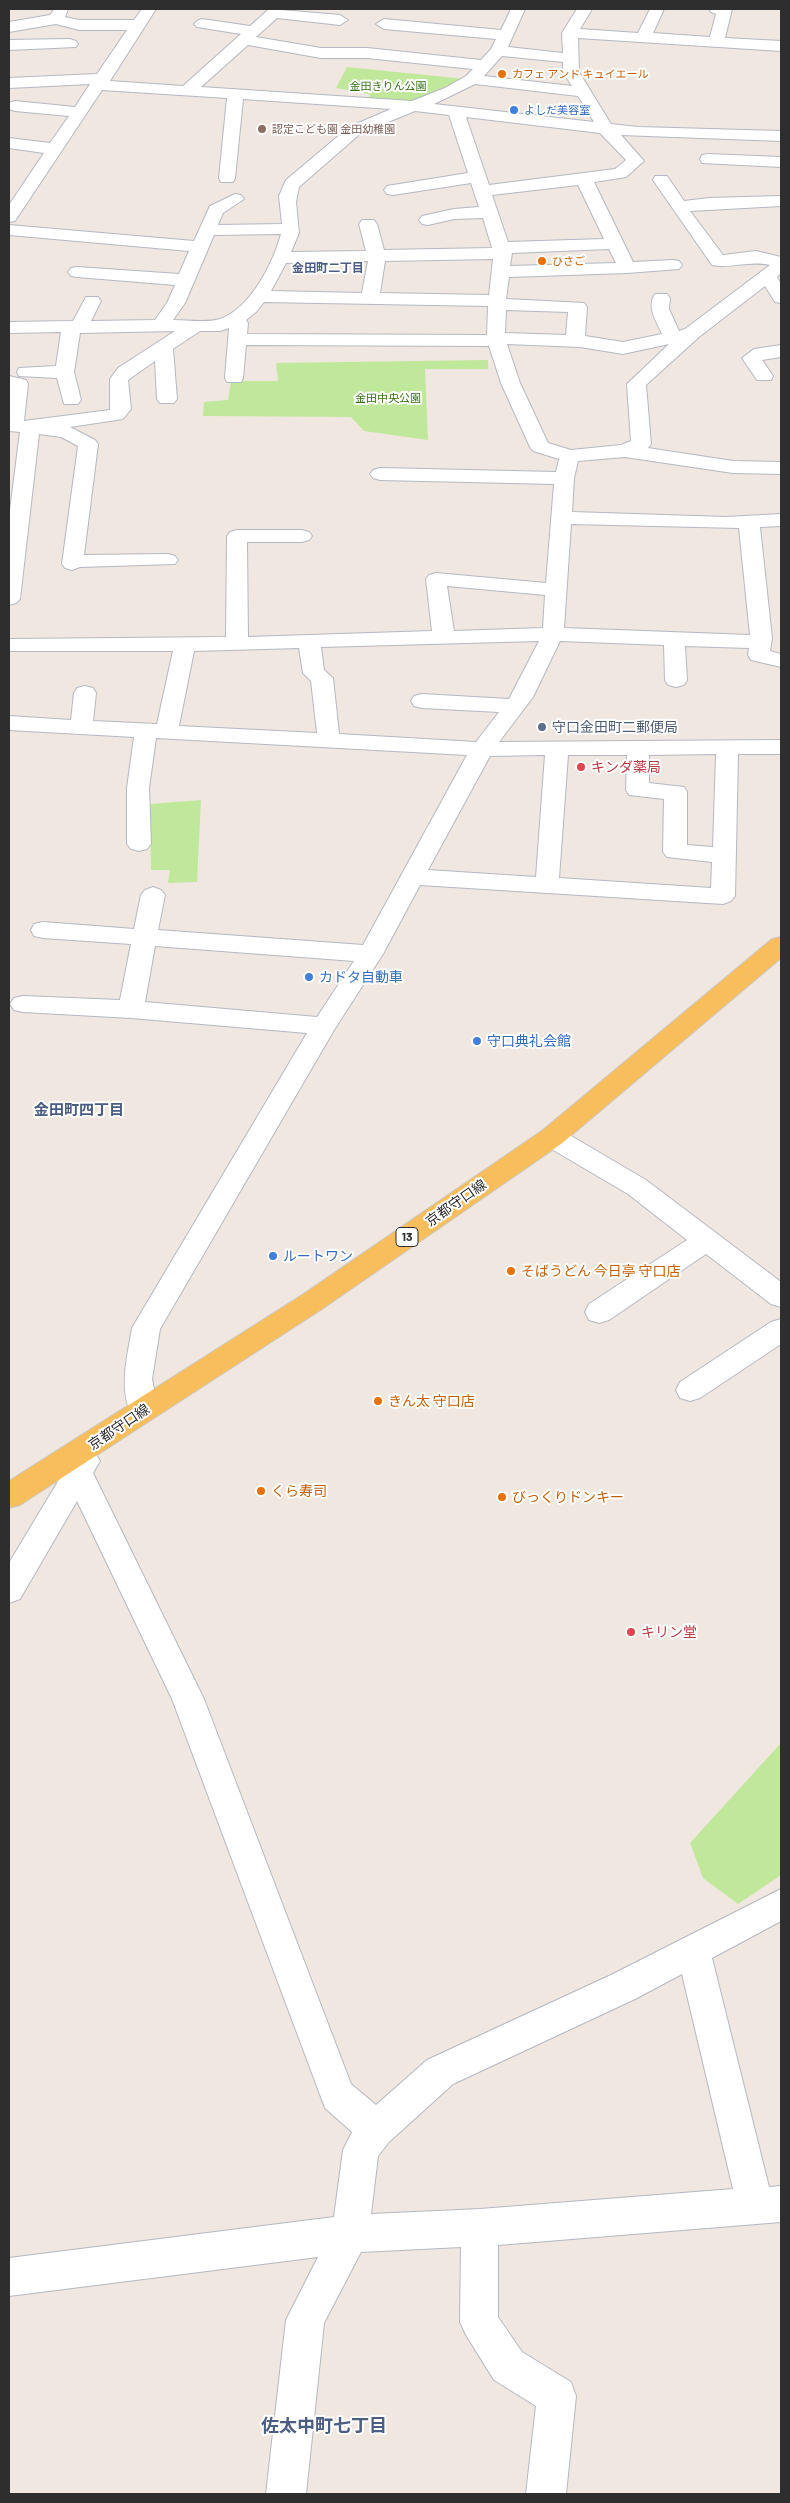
<!DOCTYPE html>
<meta charset="utf-8">
<style>
body{margin:0}
#map{position:relative;width:790px;height:2503px;overflow:hidden;background:#f0e7e0;font-family:Barlow,sans-serif}
canvas{display:block}
.frame{position:absolute;inset:0;border:10px solid #2e2e2e;pointer-events:none}
</style>
<div id="map">
<canvas width="790" height="2503"></canvas>
<div class="frame"></div>
</div>
<script>
const ctx = document.querySelector('canvas').getContext('2d');
ctx.lineJoin = 'round';
function fillPath(path, color) { ctx.fillStyle = color; ctx.fill(path, 'evenodd'); }
function trace(path, color, width, dash) { ctx.strokeStyle = color; ctx.lineWidth = width; ctx.lineCap = dash ? 'butt' : 'round'; ctx.setLineDash(dash || []); ctx.stroke(path); }
function drawText(font, color, halo, rows, align = 'center') {
  ctx.font = font + ' Barlow,"Noto Sans JP",sans-serif'; ctx.lineWidth = 4; ctx.setLineDash([]); ctx.textBaseline = 'middle'; ctx.strokeStyle = halo; ctx.fillStyle = color; for (const [text, x, y, turn = 0] of rows) {
    ctx.save(); ctx.translate(x, y); ctx.rotate((+turn || 0) * Math.PI / 180); ctx.textAlign = isNaN(turn) ? turn : align; if (halo) ctx.strokeText(text, 0, 0); ctx.fillText(text, 0, 0); ctx.restore();
  }
}
fillPath(new Path2D(`
 M347,67l118,12 -50,24 -47,-4 2,-5 -34,-6z
 M488,360v9h-63l3,71 -64,-9 -13,-14 -148,-1 1,-14 24,-2 3,-19h47l-2,-18z
 M201,800l-4,82 -29,1 2,-13h-19l-1,-66z
 M781,1743v132l-43,29 -35,-26 -13,-35z`), '#c0e89a');
const minor = new Path2D(`
 M54,9h14l-3,8 14,3h55l8,-11h14l-46,72 73,5 58,-52 -44,-7 -3,-3 3,-3 5,-2 48,7 19,-17 71,6 8,5 -8,5 -63,-7 -21,19 65,11h46l114,12 10,-11 5,-10 -112,-10 -8,-5 8,-5 117,11 10,-21h14l-17,38 55,6 -1,-20 15,-24h15l-12,20 58,4 12,-24h14l-11,24 57,4 6,-23 -5,-2 -2,-3h23l-7,29 56,3v10l-203,-13 1,34 32,52 27,3 143,4v10l-160,-6 23,26 -18,16 -32,5 39,80 40,-2 6,1 3,4 -3,4 -52,4 -118,4 -3,22 78,4 3,4 -2,29 38,6 39,-8c-5,-12 -16,-27 -7,-40h12l3,4 -1,11 10,22 6,-2 85,-64c-21,-5 -40,4 -58,0l-59,-85 2,-4h12l17,25 25,-3 72,-2v10l-91,5 33,44 33,-4 25,6v16l-4,4 4,7v19l-6,-1 -10,-16 -66,51 -53,48 5,59 -3,4 85,13 48,1v12l-48,-1 -108,-16 -47,4 -4,17 -2,34 154,5 55,-3v12l-21,1 12,111 -2,13 11,3v13l-30,-7 -3,-5 1,-7 -64,-2 2,34 -3,5 -8,2 -8,-2 -3,-5 -1,-35 -104,-4 -27,56 -34,45 282,-2v14h-43l-3,142 -4,5 -8,3 -303,-19 -37,69 -49,76 -174,299 -8,50 6,31 -5,8 -10,3 -10,-3c-15,-28 -6,-60 -1,-90l175,-295 -176,-15 -108,-6 -9,-2 -4,-6 4,-6 9,-2 97,4 11,-56 -88,-6 -9,-2 -3,-6 3,-6 9,-2 91,7 7,-34 4,-5 8,-3 8,3 4,5 -7,35 205,15 104,-190 -311,-17 -7,50 2,56 -4,5 -8,2 -8,-2 -4,-5v-56l7,-51 -125,-7v-14l62,4 3,-27 3,-5 8,-2 8,2 3,5 -3,28 64,3 16,-73h-164v-12l217,-2 1,-101 3,-4 7,-2h65l7,2 3,4 -3,4 -7,2h-55l1,95 184,-6 -6,-52 3,-4 7,-2 110,10 8,-99 -174,-4 -7,-2 -3,-4 3,-4 7,-2 176,4 3,-13 -26,-8 -3,-4 -29,-64 -12,-37 -243,-1 -3,33 -2,4h-14l-2,-4 4,-50 -9,3h-20l-27,18 4,50 -3,4h-14l-3,-4 -2,-38 -27,19 3,29 -8,10 -53,8 25,13 3,4 -14,111 84,-1 7,2 3,4 -3,4 -95,3 -8,3 -7,-2 -3,-4 16,-118 -17,-9 -22,-3 -19,165 -4,4 -7,2v-87l11,-86 -11,-1v-55l17,4 2,4 -4,37 86,-11v-31l8,-11 57,-37 -95,2 -6,39 7,28 -3,4h-14l-7,-26 -38,-2 -2,-4 2,-4 37,-2 5,-34 -52,1v-11l64,-1 13,-24h12l3,4 -10,20 64,-1 12,-17 8,-18 -98,-8 -6,-1 -3,-4 3,-4 6,-1 102,7 10,-23 -180,-16v-10l185,16 16,-35 25,-12 6,1 3,4 -21,14 -5,12 64,-1 -3,-28 7,-16 63,-53 42,-18 -148,-10 -8,79 -2,4h-12l-2,-4 8,-80 -125,-8 -87,131 -6,1v-17l35,-52 -35,-5v-10l41,5 19,-27 -54,-5 -6,-2v-6l6,-2 60,6 15,-23 -81,4v-10l88,-4 30,-44h-48l-23,-6 -47,8v-10l41,-7zM248,45l73,13h46l106,11 -7,7 -21,12 -33,13 -211,-14zM502,56l61,6v10l9,14 -88,-10zM475,84l103,12 16,26 -160,-18zM415,111l34,4 19,58 -75,12 -6,1 -3,4 3,4 6,1 78,-12 8,24 -25,2 -32,7 -3,4 3,4 6,1 26,-6 29,-1 9,30 -108,2 -7,-26 -3,-4h-12l-3,4 7,27 -75,1 8,-19 -3,-31 3,-15 62,-54zM466,117l134,16 26,27 -11,9 -126,16zM578,185l26,54 -96,3 -16,-47zM281,234c-8,29 -30,74 -61,85 -13,4 -33,1 -47,1l12,-17 29,-68zM609,249l7,14 -106,3 2,-13zM493,259l-4,36 -109,-2 5,-32zM368,261l-6,32 -91,-2 15,-28zM264,302l224,4 -1,29 -240,-1 1,-11 -2,-3 10,-8zM506,310l62,2 -2,23 -61,-2zM507,344l73,3 43,7 46,-10 -42,40 4,57 -10,4 -50,5 -23,-7 -28,-60zM571,524l168,4 11,107 -186,-7zM447,586l98,9 -2,33 -89,3zM539,641l-30,58 -87,-5 -8,2 -3,5 3,5 8,2 77,4 -23,30 -137,-8 -6,-56 -9,-8 -3,-23zM299,648l4,25 8,8 6,52 -138,-7 15,-75zM716,754l-3,93 -26,-2v-53l-3,-5 -35,-4v-28zM545,755l-9,122 -108,-7 62,-114zM568,755h59l-1,35 3,5 35,4 -1,53 4,5 45,5 -1,26 -152,-10zM155,946l199,15 -37,56 -172,-15z
 M70,39l6,2 2,3 -2,3 -67,3v-10z
 M708,154l73,3v10l-79,-4 -2,-4 2,-4z
 M781,345v12l-19,3 11,16 -2,4h-14l-15,-22 12,-9z
 M552,1128l9,2 85,50 135,102v25l-10,-3 -65,-50 -97,66 -10,3 -10,-3 -4,-8 4,-8 98,-64 -59,-46 -85,-50 -4,-7 4,-7z
 M781,1319v25l-81,54 -10,3 -10,-3 -4,-8 4,-8 91,-60z
 M85,1449l10,4 5,8 -7,12 111,226 147,385 25,21 51,-45 184,-85 170,-86v32l-69,37 57,229 12,-1v36l-283,23v72l24,35 49,30 5,14 -10,98h-40l10,-88 -42,-26 -28,-45 -6,-13 1,-75 -100,5 -37,71 -18,171h-40l20,-174 32,-63 -309,39v-38l325,-41 9,-67 9,-18 -27,-24 -153,-409 -95,-198 -57,98 -11,4v-40l66,-110zM682,1974l51,215 -253,20 -109,5 7,-58 11,-14 64,-58 182,-85z`);
const major = new Path2D(`
 M781,937v21l-220,186 -239,165 -302,196 -11,3v-27l293,-186 241,-165 229,-191z`);
trace(minor, '#b4b8c2', 2);
trace(major, '#c9c9c9', 2);
fillPath(minor, '#fff');
fillPath(major, '#f9be5c');
for (const [x, y, r, color] of [
 [502,74,5,"#e8710a"],
 [514,110,5,"#3f7fe0"],
 [262,129,5,"#8d6e63"],
 [542,261,5,"#e8710a"],
 [542,727,5,"#5c6f8a"],
 [581,767,5,"#e0444e"],
 [309,977,5,"#3f7fe0"],
 [477,1041,5,"#3f7fe0"],
 [273,1256,5,"#3f7fe0"],
 [511,1271,5,"#e8710a"],
 [378,1401,5,"#e8710a"],
 [261,1491,5,"#e8710a"],
 [502,1497,5,"#e8710a"],
 [631,1632,5,"#e0444e"]
]) { const dot = new Path2D(); dot.arc(x, y, r, 0, 2 * Math.PI); ctx.fillStyle = color; ctx.fill(dot); trace(dot, '#fff', 2); }
drawText('11px', '#c56008', '#fff', [
 ["カフェ アンド キュイエール",512,74],
 ["ひさご",552,261]
], 'left');
drawText('11px', '#377217', '#fff', [
 ["金田きりん公園",388,86],
 ["金田中央公園",388,398]
]);
drawText('11px', '#366cbe', '#fff', [
 ["よしだ美容室",524,110]
], 'left');
drawText('11px', '#785e54', '#fff', [
 ["認定こども園 金田幼稚園",272,129]
], 'left');
drawText('bold 12px', '#4b5d82', '#fff', [
 ["金田町二丁目",328,268]
]);
for (const [x, y, w] of [
 [407,1237,22]
]) { const box = new Path2D(); box.roundRect(x - w / 2, y - 9.5, w, 19, 4); ctx.fillStyle = '#fff'; ctx.fill(box); trace(box, '#2e2e2e', 1); }
drawText('bold 12px', '#2e2e2e', null, [
 ["13",407,1237]
]);
drawText('14px', '#4e5e75', '#fff', [
 ["守口金田町二郵便局",552,727]
], 'left');
drawText('14px', '#be3a42', '#fff', [
 ["キンダ薬局",591,767],
 ["キリン堂",641,1632]
], 'left');
drawText('14px', '#366cbe', '#fff', [
 ["カドタ自動車",319,977],
 ["守口典礼会館",487,1041],
 ["ルートワン",283,1256]
], 'left');
drawText('14px', '#2e2e2e', '#fff', [
 ["京都守口線",456,1203,-35],
 ["京都守口線",119,1427,-34]
]);
drawText('14px', '#c56008', '#fff', [
 ["そばうどん 今日亭 守口店",521,1271],
 ["きん太 守口店",388,1401],
 ["くら寿司",271,1491],
 ["びっくりドンキー",512,1497]
], 'left');
drawText('bold 15px', '#4b5d82', '#fff', [
 ["金田町四丁目",79,1110]
]);
drawText('bold 18px', '#4b5d82', '#fff', [
 ["佐太中町七丁目",324,2426]
]);
</script>
